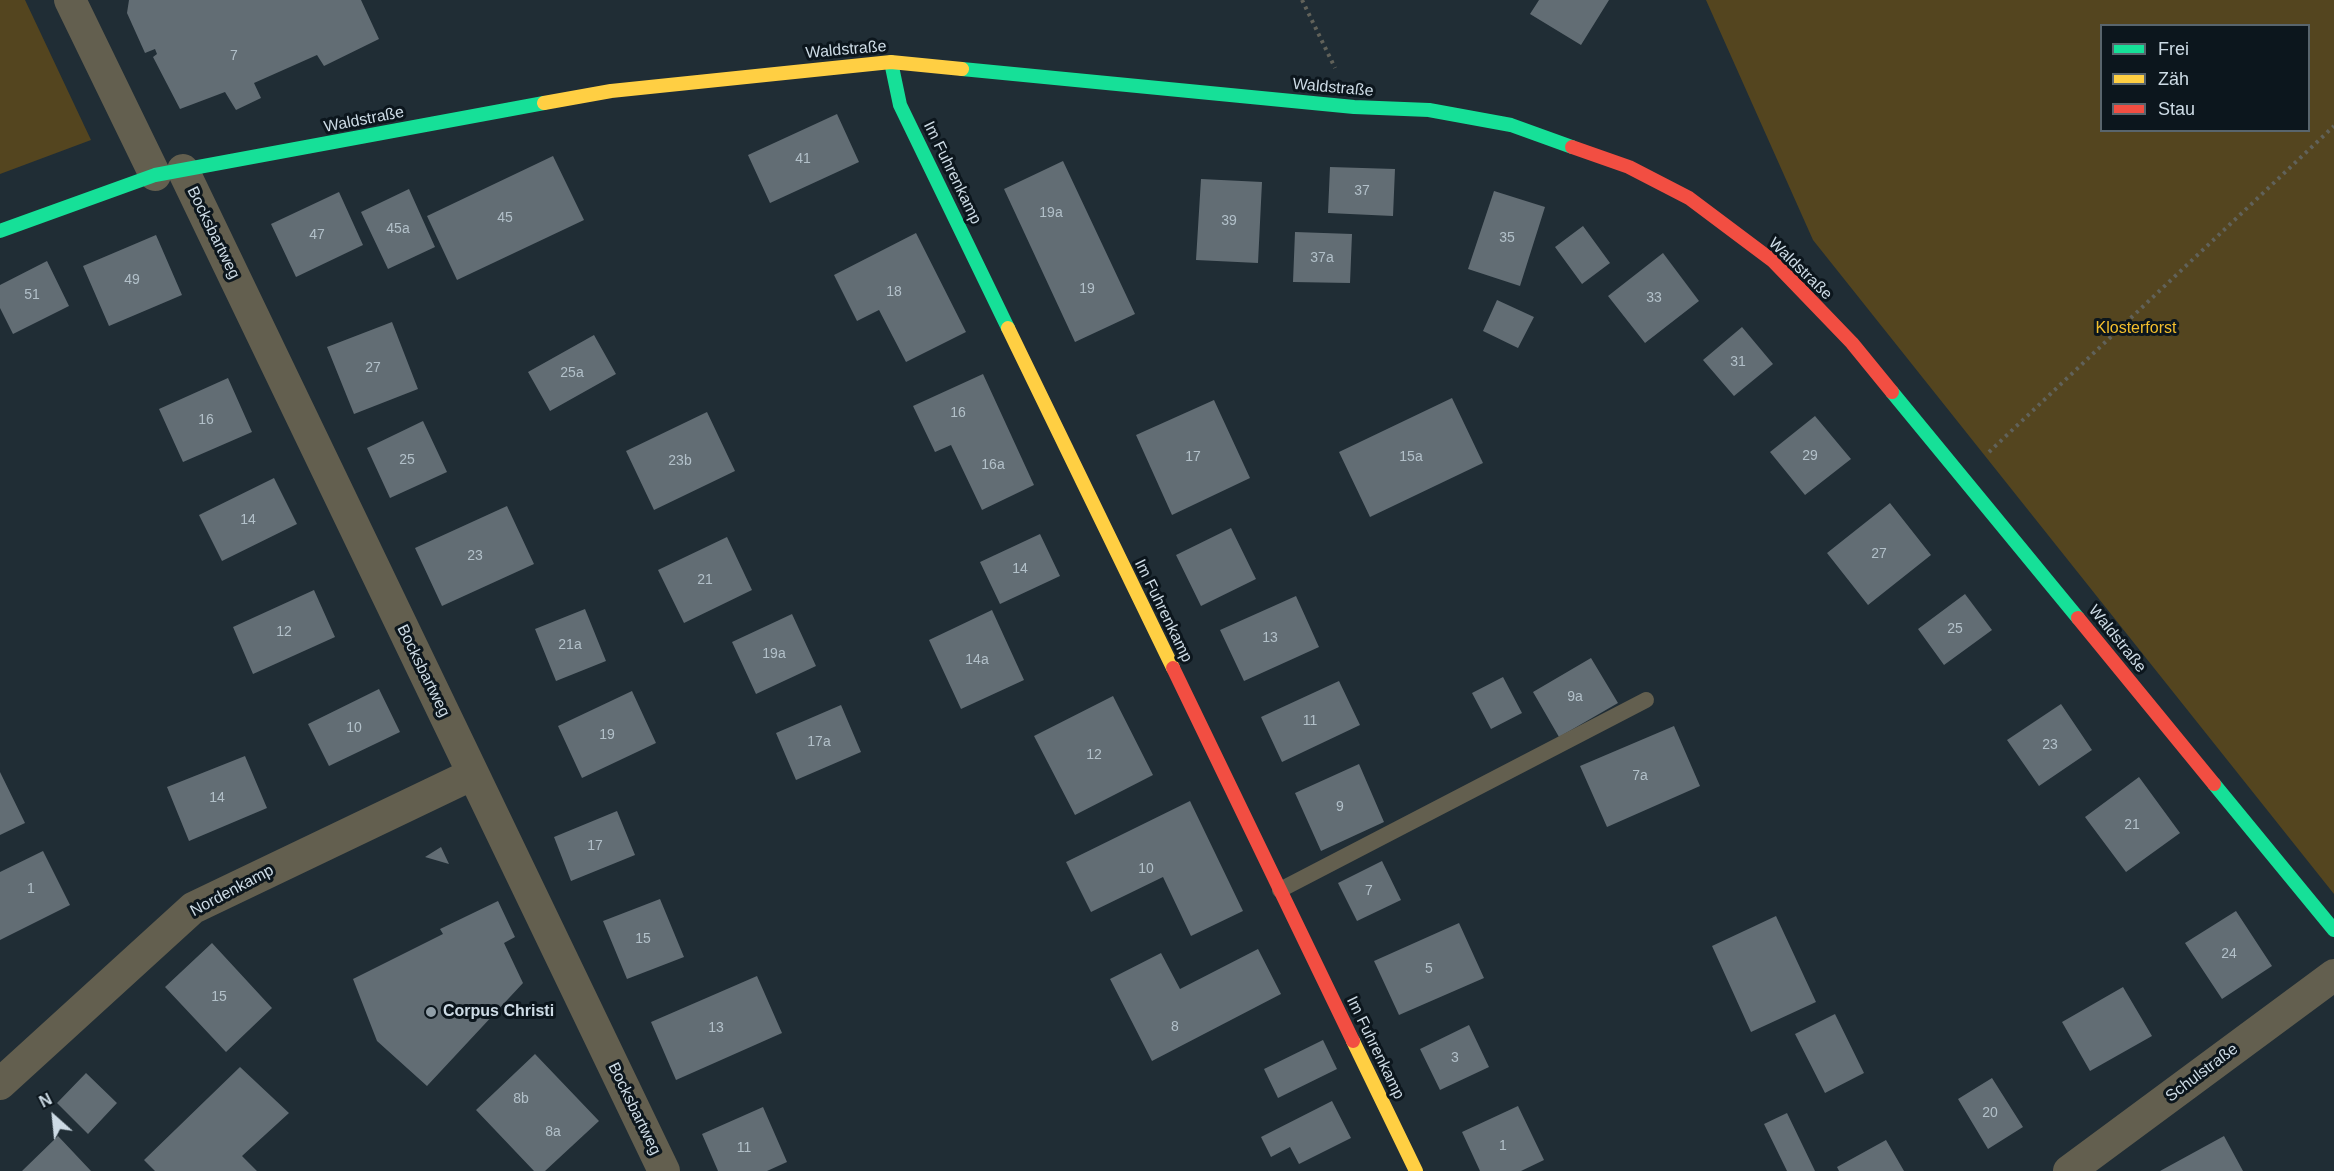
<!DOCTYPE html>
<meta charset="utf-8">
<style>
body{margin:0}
#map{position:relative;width:2334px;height:1171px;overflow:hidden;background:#202d35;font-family:Helvetica,sans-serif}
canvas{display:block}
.legend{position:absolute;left:2100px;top:24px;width:210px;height:108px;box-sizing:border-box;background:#0c161d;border:2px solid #59656d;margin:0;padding:8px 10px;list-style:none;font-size:18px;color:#cddbe5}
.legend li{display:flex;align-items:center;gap:12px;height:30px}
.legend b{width:30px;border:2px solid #59656d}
.north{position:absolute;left:24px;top:1087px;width:60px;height:60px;-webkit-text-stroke:4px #0c161d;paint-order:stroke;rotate:333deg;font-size:16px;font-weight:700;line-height:24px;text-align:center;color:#cddbe5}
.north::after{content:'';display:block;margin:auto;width:21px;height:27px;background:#cddbe5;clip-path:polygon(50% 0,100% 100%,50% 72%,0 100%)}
</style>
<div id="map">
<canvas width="2334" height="1171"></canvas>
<ul class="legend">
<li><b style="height:8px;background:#16e098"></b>Frei</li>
<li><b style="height:8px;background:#ffcf43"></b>Zäh</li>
<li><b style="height:8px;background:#f24e42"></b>Stau</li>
</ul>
<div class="north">N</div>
</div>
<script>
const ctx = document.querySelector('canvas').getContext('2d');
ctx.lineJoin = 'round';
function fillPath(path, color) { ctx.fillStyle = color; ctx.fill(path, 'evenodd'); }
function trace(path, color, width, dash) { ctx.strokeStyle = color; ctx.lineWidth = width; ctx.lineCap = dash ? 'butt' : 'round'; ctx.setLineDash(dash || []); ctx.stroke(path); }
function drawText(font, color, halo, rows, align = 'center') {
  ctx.font = font + ' Helvetica,sans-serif'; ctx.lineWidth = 6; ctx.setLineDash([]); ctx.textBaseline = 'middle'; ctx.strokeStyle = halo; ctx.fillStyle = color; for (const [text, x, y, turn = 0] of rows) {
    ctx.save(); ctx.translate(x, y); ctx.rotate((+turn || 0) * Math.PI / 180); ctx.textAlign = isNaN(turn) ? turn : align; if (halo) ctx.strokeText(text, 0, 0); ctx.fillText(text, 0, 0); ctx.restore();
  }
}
fillPath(new Path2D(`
 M0,0h25l66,140 -91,34z
 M1706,0h628v894l-521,-654zM2102,26h206v104h-206z`), '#54451f');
fillPath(new Path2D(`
 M129,0h232l18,39 -55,27 -7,-11 -63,28 7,15 -25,12 -11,-18 -45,17 -27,-52 4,-3 -2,-5 -10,4 -18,-40z
 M1539,0h70l-28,45 -51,-31z
 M837,114l22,48 -89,41 -22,-48z
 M553,156l31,64 -127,60 -30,-64z
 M1063,161l72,153 -60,28 -71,-153z
 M1330,167l65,2 -2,47 -65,-3z
 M1201,179l61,3 -4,81 -62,-3z
 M409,189l26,58 -47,22 -27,-57z
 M1494,191l51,16 -25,79 -52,-17z
 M339,192l24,53 -67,32 -25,-53z
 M1583,226l27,37 -28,21 -27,-37z
 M1295,232l57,2 -2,49 -57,-1z
 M916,233l50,99 -60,30 -27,-52 -22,11 -23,-46z
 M156,235l26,60 -73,31 -26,-60z
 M1663,253l36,48 -54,42 -37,-47z
 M47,261l22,45 -56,28 -13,-26v-23z
 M1497,300l37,17 -16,31 -35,-17z
 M392,322l26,67 -64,25 -27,-67z
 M1742,327l31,37 -39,32 -31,-36z
 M594,335l22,39 -66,37 -22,-39z
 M983,374l51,111 -52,25 -31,-65 -16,7 -22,-46z
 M228,378l24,54 -69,30 -24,-53z
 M1452,398l31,65 -113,54 -31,-65z
 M1214,400l36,78 -78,37 -36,-80z
 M707,412l28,59 -81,39 -28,-59z
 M1815,416l36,43 -46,36 -35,-43z
 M423,421l24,51 -57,26 -23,-50z
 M274,478l23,46 -75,37 -23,-46z
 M1890,503l41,52 -63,50 -41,-52z
 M507,506l27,58 -92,42 -27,-58z
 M1231,528l25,51 -55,27 -25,-51z
 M1040,534l20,42 -60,28 -20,-42z
 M727,537l25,53 -68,33 -26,-53z
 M314,590l21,47 -82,37 -20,-47z
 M1965,594l27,36 -48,35 -26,-36z
 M1296,596l23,51 -75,34 -24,-51z
 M585,609l21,52 -50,20 -21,-52z
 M992,610l32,70 -63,29 -32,-69z
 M792,614l24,52 -60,28 -24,-52z
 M1591,658l27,45 -59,34 -26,-45z
 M1503,677l19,36 -31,16 -19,-36z
 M1339,681l21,44 -78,37 -21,-45z
 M379,689l21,43 -71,34 -21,-42z
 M632,691l24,52 -74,35 -24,-52z
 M1113,696l40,79 -78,40 -41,-79z
 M2061,704l31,46 -53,36 -32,-46z
 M841,705l20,47 -65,28 -20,-47z
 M1674,726l26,60 -93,41 -27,-61z
 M245,756l22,52 -78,33 -22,-54z
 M1359,764l25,58 -63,29 -26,-58z
 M0,772l25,51 -25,12z
 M2139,777l41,56 -54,39 -41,-55z
 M1190,801l53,110 -52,25 -28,-59 -72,35 -25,-50z
 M617,811l18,44 -64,26 -17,-44z
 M441,847l8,17 -24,-7z
 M43,851l27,54 -70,35v-68z
 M1382,861l19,39 -44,21 -19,-38z
 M660,899l24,58 -57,22 -24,-58z
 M498,901l17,36 -11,6 19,40 -96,103 -50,-45 -24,-62 90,-45 -3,-5z
 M2236,911l36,55 -50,33 -37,-56z
 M1776,916l40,86 -65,30 -39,-86z
 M1459,923l25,55 -85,37 -25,-54z
 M212,943l60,65 -46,44 -61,-65z
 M1258,949l23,45 -129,67 -42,-82 51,-26 19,36z
 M757,976l25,57 -106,47 -25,-58z
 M2123,987l29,49 -62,35 -28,-49z
 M1835,1014l29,59 -39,20 -30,-59z
 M1469,1025l20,42 -49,23 -20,-41z
 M1323,1040l14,29 -59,29 -14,-29z
 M535,1054l64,67 -54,50h-11l-58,-61z
 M240,1067l49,46 -47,43 15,15h-102l-11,-11z
 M86,1073l31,30 -29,31 -31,-31z
 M1992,1078l31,49 -35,22 -30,-50z
 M1332,1101l19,37 -52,26 -9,-17 -19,10 -10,-20z
 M1518,1106l26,54 -23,11h-41l-18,-39z
 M763,1107l24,55 -20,9h-49l-16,-37z
 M1787,1113l28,58h-28l-23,-47z
 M58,1136l33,35h-69z
 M2224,1136l19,35h-83z
 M1886,1140l18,31h-65l-2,-4z`), '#626d74');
trace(new Path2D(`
 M1302,0l33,68
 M1989,452l345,-326`), '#61625a', 4, [3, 4.5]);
trace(new Path2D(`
 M1280,890l366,-190`), '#635f4f', 16);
trace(new Path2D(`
 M70,0l85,175
 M183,170l481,1001
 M0,1084l193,-176 280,-134
 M2069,1171l265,-196`), '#635f4f', 32);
trace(new Path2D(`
 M891,62l9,43 108,223
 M962,69l392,38 75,3 82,15 61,22
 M0,231l155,-56 389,-72
 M1892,392l186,226
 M2214,784l120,146`), '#16e098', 14);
trace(new Path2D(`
 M544,103l67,-12 280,-29 71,7
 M1008,328l165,340
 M1353,1041l63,130`), '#ffcf43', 14);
trace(new Path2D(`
 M1572,147l57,20 60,31 84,63 79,82 40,49
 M2078,618l136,166
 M1173,668l180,373`), '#f24e42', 14);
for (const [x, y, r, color] of [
 [431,1012,6,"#909ea7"]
]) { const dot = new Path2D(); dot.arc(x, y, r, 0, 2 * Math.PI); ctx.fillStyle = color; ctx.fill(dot); trace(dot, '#0c161d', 2); }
drawText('14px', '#b2c0c9', null, [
 ["7",234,56],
 ["41",803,159],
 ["37",1362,191],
 ["19a",1051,213],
 ["45",505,218],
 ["39",1229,221],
 ["45a",398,229],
 ["47",317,235],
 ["35",1507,238],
 ["37a",1322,258],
 ["49",132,280],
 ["19",1087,289],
 ["18",894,292],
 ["51",32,295],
 ["33",1654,298],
 ["31",1738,362],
 ["27",373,368],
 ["25a",572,373],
 ["16",958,413],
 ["16",206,420],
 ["29",1810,456],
 ["17",1193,457],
 ["15a",1411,457],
 ["25",407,460],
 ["23b",680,461],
 ["16a",993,465],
 ["14",248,520],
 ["27",1879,554],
 ["23",475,556],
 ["14",1020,569],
 ["21",705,580],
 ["25",1955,629],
 ["12",284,632],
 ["13",1270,638],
 ["21a",570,645],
 ["19a",774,654],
 ["14a",977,660],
 ["9a",1575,697],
 ["11",1310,721],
 ["10",354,728],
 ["19",607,735],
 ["17a",819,742],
 ["23",2050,745],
 ["12",1094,755],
 ["7a",1640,776],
 ["14",217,798],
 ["9",1340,807],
 ["21",2132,825],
 ["17",595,846],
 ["10",1146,869],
 ["1",31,889],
 ["7",1369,891],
 ["15",643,939],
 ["24",2229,954],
 ["5",1429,969],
 ["15",219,997],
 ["8",1175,1027],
 ["13",716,1028],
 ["3",1455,1058],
 ["8b",521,1099],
 ["20",1990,1113],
 ["8a",553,1132],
 ["1",1503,1146],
 ["11",744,1148]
]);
drawText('16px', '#cddbe5', '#0c161d', [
 ["Waldstraße",846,50,-5],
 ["Waldstraße",1333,88,5],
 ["Waldstraße",364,120,-11],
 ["Im Fuhrenkamp",952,173,64],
 ["Bocksbartweg",213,233,64],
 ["Waldstraße",1800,269,44],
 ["Im Fuhrenkamp",1163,611,64],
 ["Waldstraße",2117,639,51],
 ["Bocksbartweg",423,671,64],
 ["Nordenkamp",232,891,-28],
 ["Im Fuhrenkamp",1375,1048,64],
 ["Schulstraße",2202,1073,-37],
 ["Bocksbartweg",634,1109,64]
]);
drawText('16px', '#f4bf2d', '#0c161d', [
 ["Klosterforst",2136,329]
]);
drawText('bold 16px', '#cddbe5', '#0c161d', [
 ["Corpus Christi",443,1012]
], 'left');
</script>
